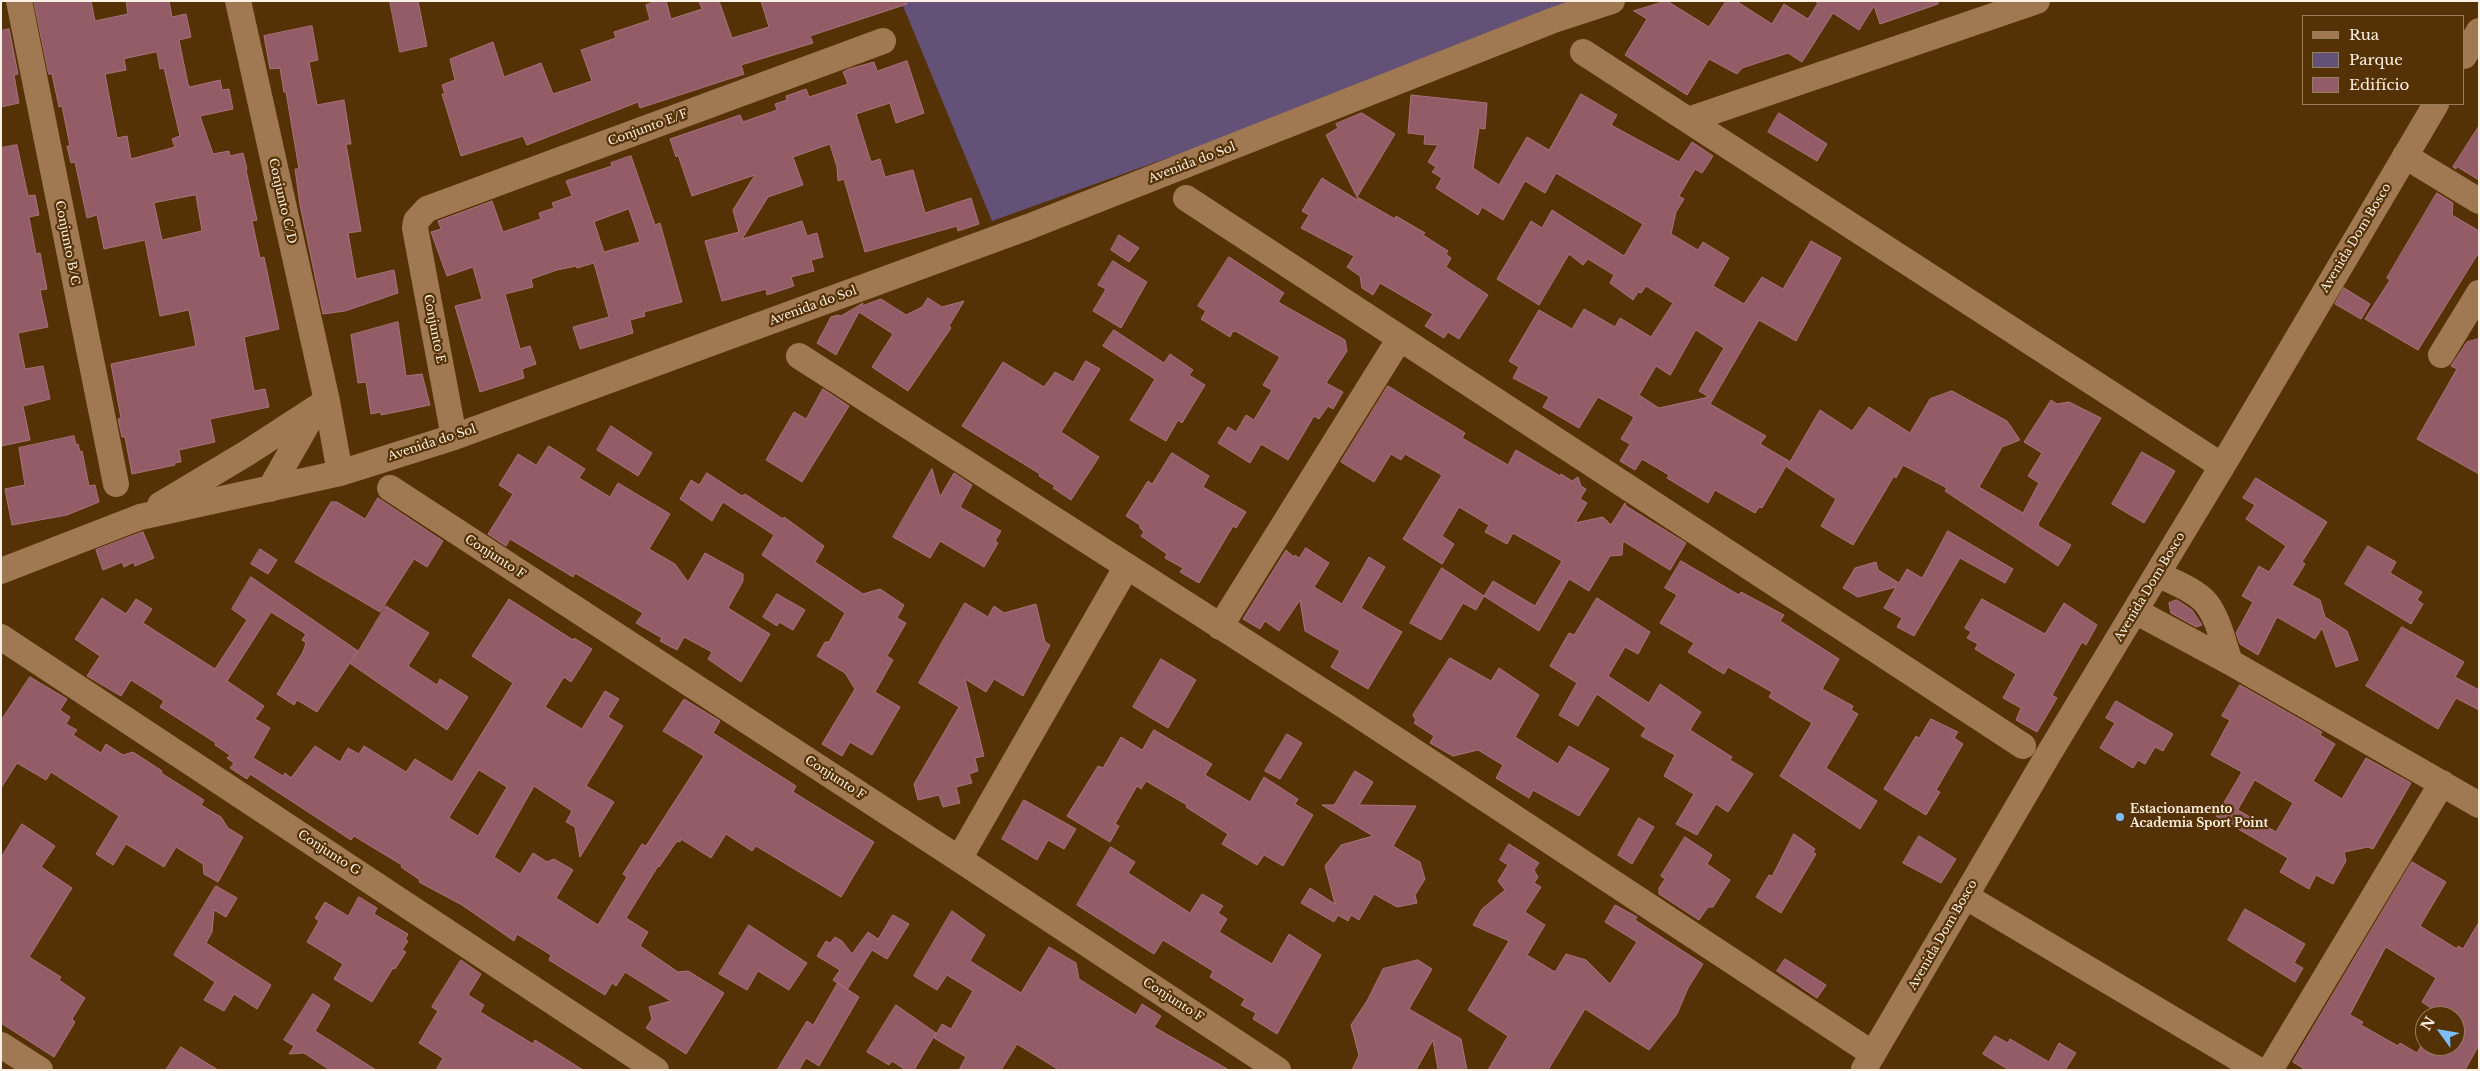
<!DOCTYPE html>
<meta charset="utf-8">
<style>
body{margin:0}
#map{position:relative;width:2480px;height:1071px;overflow:hidden;background:#543206;font-family:"Libre Baskerville",serif}
canvas{display:block}
.frame{position:absolute;inset:0;border:2px solid #fef1e4;pointer-events:none}
.legend{position:absolute;left:2302px;top:15px;width:162px;height:90px;box-sizing:border-box;background:#543206;border:1px solid #987e5f;margin:0;padding:6px 9px;list-style:none;font-size:15px;color:#fef1e4}
.legend li{display:flex;align-items:center;gap:10px;height:25px}
.legend b{width:25px;border:1px solid #987e5f}
.north{position:absolute;left:2415px;top:1006px;width:50px;height:50px;box-sizing:border-box;background:#543206;border:1px solid #987e5f;border-radius:50%;rotate:302deg;font-size:14px;font-weight:700;line-height:20px;text-align:center;color:#fef1e4}
.north::after{content:'';display:block;margin:auto;width:18px;height:22px;background:#7cbef9;clip-path:polygon(50% 0,100% 100%,50% 72%,0 100%)}
</style>
<div id="map">
<canvas width="2480" height="1071"></canvas>
<div class="frame"></div>
<ul class="legend">
<li><b style="height:6px;background:#a07952"></b>Rua</li>
<li><b style="height:14px;background:#645177"></b>Parque</li>
<li><b style="height:14px;background:#935c67"></b>Edifício</li>
</ul>
<div class="north">N</div>
</div>
<script>
const ctx = document.querySelector('canvas').getContext('2d');
ctx.lineJoin = 'round';
function fillPath(path, color) { ctx.fillStyle = color; ctx.fill(path, 'evenodd'); }
function trace(path, color, width, dash) { ctx.strokeStyle = color; ctx.lineWidth = width; ctx.lineCap = dash ? 'butt' : 'round'; ctx.setLineDash(dash || []); ctx.stroke(path); }
function drawText(font, color, halo, rows, align = 'center') {
  ctx.font = font + ' "Libre Baskerville",serif'; ctx.lineWidth = 4.5; ctx.setLineDash([]); ctx.textBaseline = 'middle'; ctx.strokeStyle = halo; ctx.fillStyle = color; for (const [text, x, y, turn = 0] of rows) {
    ctx.save(); ctx.translate(x, y); ctx.rotate((+turn || 0) * Math.PI / 180); ctx.textAlign = isNaN(turn) ? turn : align; if (halo) ctx.strokeText(text, 0, 0); ctx.fillText(text, 0, 0); ctx.restore();
  }
}
fillPath(new Path2D(`
 M901,1h704l-613,220z`), '#645177');
const building = new Path2D(`
 M34,1h57l4,20 33,-7 -2,-13h43l3,16 14,-3 5,23 -12,3 9,44 2,3 30,-7 2,10 7,-1 4,20 -33,7 13,38 16,-3 1,5 13,-3 4,16 -1,1 11,50 -5,1 8,37 4,-1 15,72 -35,8 10,54 11,-2 4,18 -59,12 5,23 -36,8 2,12 -7,1 1,2 -43,9 -7,-37h-3l-4,-18 3,-1 -10,-54 85,-18 -7,-36 -29,6 -15,-76 -41,9 -7,-34 -10,3 -12,-56 -4,1 -4,-17h3l-8,-40 -3,1 -7,-33h-3zM157,52l3,17 4,-1 16,68 -8,3 3,8 -44,12 -4,-23 -10,2 -12,-64 21,-4 -2,-11zM196,195l6,36 -40,9 -8,-37z
 M390,1h28l9,45 -27,6z
 M658,1h8l5,18 31,-10 -3,-8h20l13,37 37,-11 -8,-26h145l1,3 -97,32 3,7 -72,22 3,9 -104,34 -2,-6 -111,43 -4,-9 -62,20 -19,-62h3l-3,-9 13,-5 -5,-21 43,-17 11,35 37,-14 12,31 39,-13 -11,-31 35,-12 -2,-6 36,-12 -4,-15z
 M1667,1l42,26 17,-26h10l36,23 12,-20 24,15 10,-16 -3,-2h123v3l-58,20 -6,-18 -15,24 -26,-17 -31,49 -14,-9 -46,15 -5,6 -28,-15 -22,36 -62,-40 22,-36 -13,-8z
 M312,26l6,34 -9,2 8,43 27,-5 7,44h-5l15,87 -13,2 8,46 38,-9 4,23 -53,18 -22,3 -23,-109 -5,-36h4l-13,-77h-2l-4,-24 -10,1 -6,-33z
 M9,29l9,45 -4,1 5,28 -18,4v-76z
 M907,61l17,52 -28,10 -6,-20 -34,11 15,48 9,-3 5,18 28,-7 12,43 46,-15 8,26 -21,7 -1,-5 -92,26 -21,-73 -6,2 -1,-14 -7,-23 -37,13 10,28 -35,12 -26,42 60,-18 5,15 10,-3 6,24 -12,3 3,11 -23,6 3,9 -27,9 -1,-6 -44,12 -17,-60 34,-9 -6,-22 22,-35 -63,21 -14,-41 -2,2 -6,-18 70,-24 3,7 34,-12 -2,-6 12,-4 -1,-4 20,-7 3,8 39,-13 -5,-12 6,-3 25,-7 3,9z
 M1581,94l36,21 -6,10 68,37 13,-20 21,14 -11,17 -7,-4 -16,27 5,3 -8,13 -5,22 27,16 5,-8 26,16 -16,28 31,18 18,-27 21,12 28,-48 30,17 -45,83 -37,-21 -49,84 56,32 -6,8 29,17 -27,47 -3,-1 -4,6 -40,-23 -7,13 -41,-25 2,-3 -27,-16 -7,11 -15,-9 10,-17 -9,-5 13,-22 -36,-20 -19,31 -36,-21 6,-10 -36,-19 6,-11 -10,-6 30,-51 33,19 12,-20 31,18 5,-9 31,19 22,-34 -27,-17 -5,7 -3,-1 -5,8 -23,-17 4,-8 -26,-16 -5,6 -14,-11 -30,51 -42,-26 34,-58 11,7 10,-18 72,46 19,-32 -87,-51 -11,20 -20,-12 -22,39 -21,-13 -4,8 -42,-27 6,-10 -10,-6 4,-5 -8,-5 10,-17 -14,-1 1,-9 -17,-2 3,-38 76,8 -2,26 -6,-1 -6,40 26,17 28,-48 22,13zM1696,330l28,18 -25,43 10,6 -50,11 -20,-13 17,-29 14,9z
 M1362,113l33,21 -38,63 38,22 1,-3 29,17 -2,2 25,16 -2,3 5,4 -5,9 42,28 -29,44 -11,-7 -4,6 -19,-12 8,-12 -53,-31 -7,12 -11,-7 -2,-12 -13,-9 7,-11 -53,-28 8,-13 -7,-4 20,-33 37,23 -33,-66 12,-7 -2,-4z
 M1779,113l48,31 -10,17 -49,-29z
 M2479,126v54l-23,-14v3l-3,-2z
 M17,145l11,51 7,-1 4,20 -10,2 7,37 4,-1 7,36 -7,1 8,37 -30,6 7,36 18,-3 7,33 -27,7 7,34 -29,6v-298z
 M631,156l24,69 5,-2 22,79 -38,10 1,4 -15,4 3,13 -53,16 -7,-22 36,-10 -15,-54 -17,5 -1,-2 -19,4 -26,9 2,8 -28,7 15,55 10,-3 6,18 -14,5 2,9 -44,14 -25,-86 27,-7 -9,-32 -26,9 -16,-44 10,-3 -3,-8 54,-20 11,31 38,-13 -2,-6 15,-5 -2,-5 20,-7 -6,-15 46,-15 -1,-3zM629,209l11,33 -36,10 -10,-30z
 M2437,193l16,10 -1,12 27,16v21l-61,98 -53,-31 25,-39 -3,-2z
 M1119,235l20,13 -10,14 -18,-12z
 M1229,257l55,36 -6,9 67,38 2,11 -21,32 17,9 -10,17 -5,-3 -9,13 -5,-3 -26,44 -27,-16 -11,19 -32,-20 10,-16 8,5 10,-17 8,5 18,-30 -9,-5 17,-28 -43,-25 -4,-1 -3,6 -29,-18 5,-8 -8,-5z
 M1113,261l34,21 -26,46 -28,-17 13,-22 -8,-4z
 M2344,288l26,16 -9,15 -26,-15z
 M928,298l14,9 22,-6 -15,25 2,2 -43,63 -36,-24 21,-33 -34,-22 -23,43 -19,-12 14,-26 7,-2 3,1 22,-13 -1,3 19,-7 25,16 16,-8z
 M398,322l8,54 16,-2 8,31 -49,10v-3l-10,2 -5,-32 -8,1 -7,-48z
 M1114,330l50,33 6,-9 23,16 -4,5 16,10 -23,38 -4,-3 -12,21 -36,-21 25,-41 -52,-33z
 M2479,339v135l-62,-35 40,-70 -6,-3 16,-24z
 M1086,361l14,8 -39,63 38,25 -28,43 -18,-12 2,-2 -16,-10 1,-2 -78,-48 41,-64 41,25 11,-15 18,10z
 M1388,386l77,47 -3,5 46,27 8,-15 44,26 1,-2 11,7 6,-4 3,9 5,3 -6,10 7,4 -12,20 28,-6 8,8 14,-22 1,3 60,37 -16,27 -47,-29 -1,14 -12,1 -21,35 -20,-12 -30,52 -55,-35 9,-15 42,25 27,-45 -49,-28 -6,11 -22,-12 4,-7 -30,-18 -17,29 12,8 -12,20 -39,-25 39,-64 -37,-21 -4,6 -10,-6 -17,28 -33,-20z
 M823,389l26,17 -47,76 -36,-22 28,-48 12,7z
 M1952,391l55,30 13,19 -18,7 -23,40 44,26 16,-30 -11,-7 14,-23 -18,-11 27,-42 6,4 12,-2 32,16 -62,104 -1,4 33,19 -13,21 -113,-75 2,-3 -44,-23 -7,13 -2,-2 -41,69 -32,-19 15,-27 -49,-32 33,-57 32,21 17,-24 41,26 20,-34z
 M611,426l41,27 -14,23 -41,-26z
 M74,436l2,9 2,-1 2,8 2,-1 7,35 6,-1 4,17 -32,13 -55,10 -7,-36 20,-4 -6,-37z
 M549,446l36,23 -6,9 31,19 8,-14 52,31 -21,35 26,15 13,18 17,-29 38,21v7l-15,27 42,26 -29,48 -33,-23 4,-7 -28,-15 -7,13 -17,-9 2,-3 -26,-15 7,-10 -68,-40 -2,4 -63,-38 -4,7 -18,-12 25,-40 -14,-9 19,-31 18,11z
 M2142,452l33,19 -31,52 -32,-19z
 M1172,453l37,23 -6,11 43,25 -10,16 -3,-2 -34,57 -19,-11 3,-4 -18,-10 2,-4 -26,-18 3,-4 -4,-4v-3l-14,-9 22,-35 4,3z
 M932,469l8,28 14,-24 18,12 -12,22 41,24 -6,10 3,2 -14,24 -44,-26 -10,17 -37,-21z
 M707,473l35,23 3,-2 38,25 1,-2 40,29 -9,16 48,32 17,-5 24,16 -7,13 9,5 -19,33 6,4 -18,32 25,15 -28,48 -22,-13 -8,14 -20,-12 33,-55 -10,-16 -28,-17 8,-14h4l16,-29 -83,-58 12,-20 -51,-33 -11,19 -32,-22 11,-19 8,5z
 M2256,478l71,44 -25,40 3,2 -13,21 28,15 5,17 22,14 11,29 -22,7 -14,-39 -7,11 -38,-22 -19,38 -18,-11 -4,-11 17,-31 -11,-6 17,-30 10,6 17,-26 -40,-27 9,-14 -12,-7z
 M378,498l65,43 -16,26 -13,-8 -34,53 -85,-50 36,-60h6l28,17z
 M1948,531l65,38 -8,14 -45,-25 -46,78 -17,-9 5,-9 -18,-10 12,-21 -38,10 -15,-9 12,-20 21,-6 2,8 21,13 8,-14 15,9z
 M143,532l11,26 -19,8 -1,-4 -10,5 -2,-5 -19,8 -7,-20z
 M2368,546l28,16 -6,11 32,19 -5,8 6,4 -12,20 -66,-40z
 M1306,548l23,15 -15,24 28,17 27,-47 16,10 -24,41 41,24 -34,57 -37,-22 9,-16 -35,-20 -5,-31 -21,31 -14,-10 -5,8 -17,-10 43,-69 8,7 1,-2 4,3z
 M260,549l17,11 -9,14 -17,-10z
 M1681,561l58,34 2,-3 43,23 -4,6 59,38 -17,30 31,17 -2,4 7,4 -32,54 51,33 -17,28 -80,-53 32,-53 -43,-26 3,-5 -44,-25 -4,7 -36,-22 6,-9 -34,-20 17,-28 -12,-7z
 M1442,568l42,28 -8,14 -13,-7 -22,37 -31,-17z
 M251,577l107,74 -41,61 -20,-12 -3,5 -17,-11 26,-42 3,-9 -4,-3 4,-6 -35,-22 -44,69 37,25 -9,13 15,9 -17,30 30,18 2,-3 6,5 24,-32 25,16 8,-14 11,6 5,-8 42,26 9,-13 37,23 61,-99 -41,-27 37,-57 64,41 1,-2 18,11 -21,33 -7,-5 -19,30 37,22 23,-38 14,8 -11,18 15,9 -37,60 28,16 -34,55 -5,-30 -9,-5 6,-11 -38,-25 -40,71 26,17 13,-21 14,9 7,-3 19,11 -17,28 42,27 29,-48 -4,-3 19,-30 4,2 58,-90 -41,-25 21,-32 36,22 -7,12 83,53 -3,6 81,50 -33,55 -85,-51 -4,5 -26,-17 -15,24 -30,-19 -1,3 -3,-1 -18,26 -1,-1 -32,52 22,14 -8,14 38,26 10,-1 36,22 -38,61 -40,-26 6,-9 -3,-12 22,-6 -46,-29 -9,14 -4,-3 -7,12 -56,-35 2,-5 -34,-21 -3,7 -52,-36 -43,-23 1,-2 -19,-13 1,-2 -48,-29 -3,4 -101,-66 -3,5 -17,-11 4,-5 -7,-5 3,-3 -15,-10 1,-2 -56,-36 4,-6 -33,-21 -10,16 -34,-20 13,-20 -25,-17 27,-41 24,16 10,-15 16,10 -9,14 72,46 32,-49 -15,-11zM479,770l28,17 -29,49 -29,-18z
 M777,594l28,16 -12,20 -14,-8 -2,4 -14,-9z
 M1597,598l53,34 -12,22 -13,-7 -17,29 41,27 11,-19 41,28 -11,18 42,27 -2,3 23,14 -25,38 -12,-8 -19,31 -21,-11 18,-30 -30,-18 11,-21 -34,-19 5,-8 -49,-34 -19,32 -19,-11 18,-32 -27,-17 19,-33 5,2z
 M1982,599l63,35 19,-31 33,22 -11,20 -4,-3 -30,53 5,3 -20,34 -21,-12 5,-12 -18,-10 13,-24 -41,-25 3,-5 -11,-6 4,-6 -6,-4z
 M2177,600l15,10 10,15 -6,2 -25,-14 -2,-10z
 M965,603l23,14 6,-11 10,7 32,-9 9,38 5,3 -27,51 -29,-17 -8,13 -21,-13 19,77 -9,2 3,13 -9,3 3,9 -16,4 4,16 -17,4 -4,-12 -21,5 -4,-16 45,-77 -40,-24z
 M386,606l43,27 -21,33 29,19 3,-6 28,18 -21,33 -96,-66z
 M2402,627l62,35 -9,15 24,13v20l-23,-12 -18,31 -72,-43z
 M1450,658l41,23 8,-13 40,27 -24,42 43,27 11,-18 40,23 -30,47 -46,-26 -4,8 -33,-20 7,-13 -25,-15 -25,6 -23,-13 4,-7 -20,-13 2,-3 -3,-5z
 M1161,659l35,21 -28,48 -35,-21z
 M30,677l37,22 -7,11 10,7 -4,7 11,6 -4,5 28,18 5,-9 17,11 10,-3 29,19 -1,2 43,27 -3,5 20,12 7,11 15,9 -25,45 -14,-8 -1,-10 -27,-17 -12,20 -38,-23 -13,21 -17,-11 23,-38 -68,-44 -5,8 -29,-17 -16,25v-67z
 M2240,685l82,47 -2,3 15,9 -22,37 29,18 24,-41 45,25 -38,66 -5,-2 -24,5 2,9 -13,23 -17,-9 -7,14 -29,-17 8,-14 -72,-42 26,-44 -31,-17 19,-35 -8,-4zM2255,780l38,23 -17,29 -38,-22z
 M2116,701l57,33 -10,17 -8,-4 -10,17 -7,-4 -5,8 -33,-20 15,-25 -9,-5z
 M1931,719l27,13 -4,6 9,6 -27,46 4,2 -14,23 -42,-26 32,-53 3,2z
 M1154,730l58,34 -7,11 45,27 14,-25 34,22 -3,5 18,11 -30,51 -19,-11 -7,10 -35,-21 6,-10 -42,-27 1,-2 -41,-24 -5,8 -4,-3 -22,38 4,2 -9,16 -43,-26 31,-50 5,2 18,-31 21,13z
 M1287,734l15,9 -22,36 -15,-8z
 M1355,771l18,11 -14,23 57,1 -23,40 27,16 5,17 -10,16 2,8 -20,4 -23,-13 -15,26 -8,-5 -3,6 -10,-6 -4,7 -33,-19 9,-15 25,16 -10,-38 16,-21 32,-9 -51,-31h12z
 M1024,800l52,29 -12,20 -16,-9 -11,20 -35,-21z
 M1639,818l15,9 -22,37 -14,-9z
 M22,824l33,22 -14,21 31,21 -43,69 32,20 -2,3 26,18 -13,21 3,3 -21,35 -53,-34v-165z
 M1794,834l21,15 -2,3 3,2 -35,59 -25,-16 13,-22 3,1z
 M1919,836l37,23 -15,24 -38,-20z
 M1685,837l27,18 -5,9 23,16 -17,27h-5l-9,13 -40,-26v-6l6,-9 -4,-3z
 M1509,844l30,19 -5,7 4,7 -4,6 7,4 -16,25 20,13 -18,30 28,17 11,-18 20,6 24,24 27,-42 -32,-20 10,-17 22,12 -2,3 68,44 -15,24 -11,26 -28,36 -64,-41 -37,61h-60l20,-34 -40,-26 41,-69 -36,-16 9,-16 23,-19 -7,-9 10,-16 -8,-5z
 M1111,847l24,15 -7,11 62,40 12,-19 21,12 -5,7 9,6 -8,13 53,32 17,-30 32,21 -44,79 -24,-15 3,-6 -15,-8 4,-6 -35,-22 3,-6 -50,-31 -9,14 -77,-49z
 M2412,862l34,20 -26,44 37,23 1,-3 5,3 16,-27v123l-14,25h-159l-13,-8zM2386,947l50,31 -14,24 12,8 -3,6h24v30h-30v-7l-8,14 -17,-10 -2,3 -37,-21 2,-3 -13,-7z
 M216,886l21,12 -11,19 -12,-7 -2,22 -6,11 65,42 -14,24 -23,-15 -10,17 -20,-11 11,-18 -41,-27z
 M359,897l18,11 -3,6 34,20 -3,6 3,1 -6,9 4,2 -11,17 -2,-1 -21,34 -38,-23 9,-15 -36,-22 12,-21 -4,-3 10,-16 23,14z
 M2245,909l60,35 -11,19 9,5 -8,14 -67,-42z
 M952,911l33,24 -15,26 51,32 28,-46 27,16 3,16 57,36 6,-11 19,12 -7,11 75,43h-170l-42,-26 -16,26h-42l7,-13 -32,-19 8,-14 9,5 22,-38 -26,-16 -10,15 -23,-14z
 M893,915l16,9 -22,35 -15,-9 -25,40 -14,-10 7,-10 -23,-14 9,-15 4,2 5,-6 7,4 10,13 16,-22 10,7z
 M749,925l58,38 -18,27 -31,-19 -11,19 -28,-16z
 M1785,959l41,26 -9,13 -40,-27z
 M461,960l20,14 -13,21 16,10 -4,7 53,32 2,-4 48,30h-147l7,-12 -24,-15 19,-32 -6,-4z
 M1418,960l14,9 -23,40 52,30 6,31h-29l-5,-30 -17,30h-64l7,-15 -8,-30 16,-24 16,-32z
 M838,983l21,14 -40,69 -13,-8 -7,12h-22l30,-49 6,4z
 M313,994l17,11 -15,26 61,39h-46l-26,-17 -15,1 5,-8 -10,-6z
 M896,1005l40,28 -22,37h-8l-14,-9 -3,4 -22,-13z
 M1995,1036l13,7 2,-4 39,23 10,-19 17,10 -11,17h-56l-26,-16z
 M181,1047l37,23h-52z`);
fillPath(building, '#935c67');
trace(building, '#ab727d', 1);
trace(new Path2D(`
 M19,1l97,483
 M238,1l89,400 13,72
 M1583,52l639,414
 M2464,56l15,-25
 M1688,120l349,-119
 M2405,156l74,45
 M1186,198l837,548
 M2441,355l38,-62
 M799,356l546,350 528,348
 M454,437l-39,-209 1,-7 11,-12 456,-168
 M390,488l569,371 319,211
 M270,489l44,-77
 M160,505l87,-52 80,-52
 M1,571l139,-54 200,-44 114,-36 574,-210 526,-207 58,-19
 M2157,574c16,8 39,16 50,30 12,16 16,39 23,58
 M2135,611l95,51 249,143
 M1220,627l180,-289
 M1,637l655,433
 M959,859l168,-293
 M1965,896l293,174
 M1,1045l39,25
 M1864,1069l184,-314 179,-297 209,-354
 M2270,1070l172,-287`), '#a07952', 26);
for (const [x, y, r, color] of [
 [2120,817,5,"#7cbef9"]
]) { const dot = new Path2D(); dot.arc(x, y, r, 0, 2 * Math.PI); ctx.fillStyle = color; ctx.fill(dot); trace(dot, '#543206', 2); }
drawText('12px', '#fef1e4', '#543206', [
 ["Conjunto E/F",648,128,-20],
 ["Avenida do Sol",1192,163,-21],
 ["Conjunto C/D",282,201,77],
 ["Avenida Dom Bosco",2356,238,-59],
 ["Conjunto B/C",67,243,79],
 ["Avenida do Sol",813,306,-20],
 ["Conjunto E",434,329,79],
 ["Avenida do Sol",432,443,-18],
 ["Conjunto F",495,557,33],
 ["Avenida Dom Bosco",2150,587,-59],
 ["Conjunto F",835,778,33],
 ["Conjunto G",329,853,33],
 ["Avenida Dom Bosco",1943,935,-60],
 ["Conjunto F",1173,1000,33]
]);
drawText('bold 12px', '#fef1e4', '#543206', [
 ["Estacionamento",2130,810],
 ["Academia Sport Point",2130,824]
], 'left');
</script>
